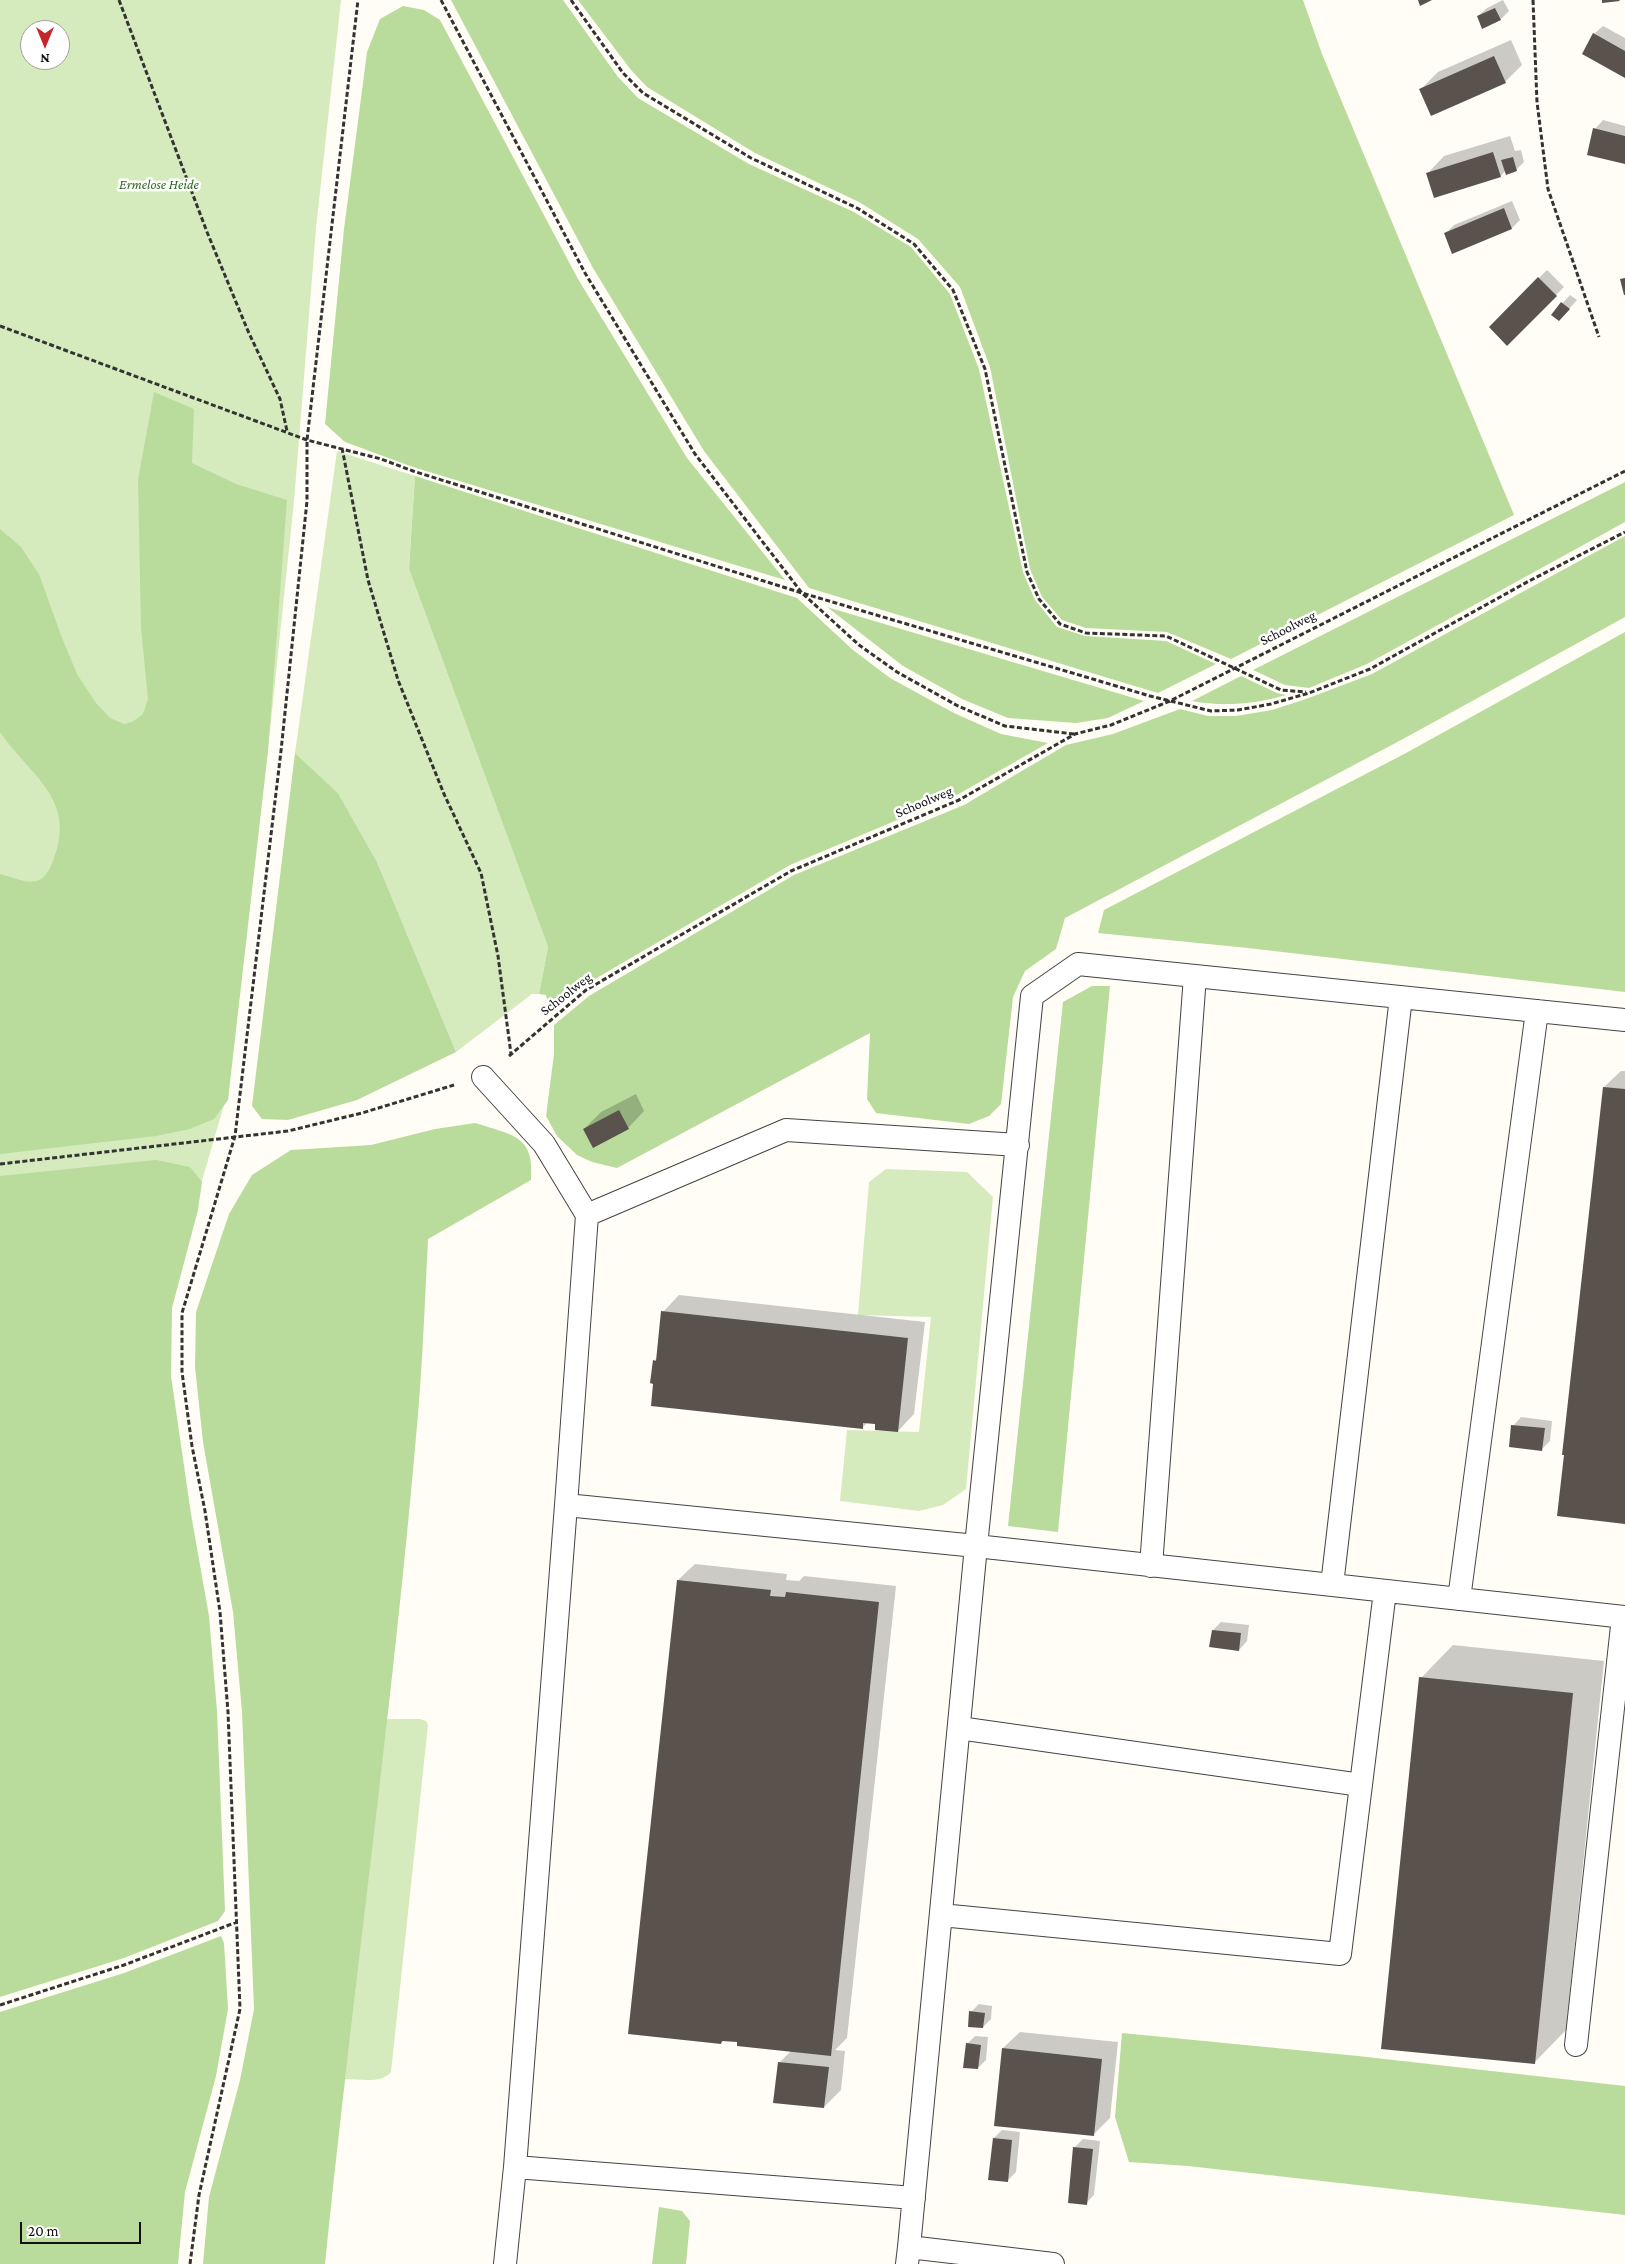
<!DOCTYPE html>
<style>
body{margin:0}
#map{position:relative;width:1625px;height:2264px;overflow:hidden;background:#fffdf5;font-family:"Crimson Pro",serif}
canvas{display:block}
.north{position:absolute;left:20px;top:20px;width:50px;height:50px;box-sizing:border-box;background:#fff;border:1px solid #a0a0a0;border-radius:50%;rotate:180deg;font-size:14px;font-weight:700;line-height:20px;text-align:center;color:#111}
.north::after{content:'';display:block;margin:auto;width:18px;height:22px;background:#c4262e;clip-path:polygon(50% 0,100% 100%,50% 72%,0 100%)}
.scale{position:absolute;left:20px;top:2222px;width:121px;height:22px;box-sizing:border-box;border:2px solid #111;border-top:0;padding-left:6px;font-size:15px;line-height:18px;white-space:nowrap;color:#111;-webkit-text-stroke:4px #fff;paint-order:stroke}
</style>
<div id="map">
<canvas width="1625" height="2264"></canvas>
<div class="north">N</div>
<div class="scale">20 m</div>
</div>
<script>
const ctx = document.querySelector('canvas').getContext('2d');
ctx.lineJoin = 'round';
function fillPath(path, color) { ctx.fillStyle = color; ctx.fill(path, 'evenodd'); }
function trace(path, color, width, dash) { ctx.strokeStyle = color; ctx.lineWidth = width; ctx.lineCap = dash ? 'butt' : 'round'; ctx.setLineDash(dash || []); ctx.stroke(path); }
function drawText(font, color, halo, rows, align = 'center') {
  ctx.font = font + ' "Crimson Pro",serif'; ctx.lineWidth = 5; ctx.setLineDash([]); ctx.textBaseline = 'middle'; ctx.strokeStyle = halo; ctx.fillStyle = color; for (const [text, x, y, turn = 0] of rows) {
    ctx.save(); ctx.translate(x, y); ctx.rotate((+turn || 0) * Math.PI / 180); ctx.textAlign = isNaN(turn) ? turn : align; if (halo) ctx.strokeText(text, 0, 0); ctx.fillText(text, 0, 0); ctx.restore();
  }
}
fillPath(new Path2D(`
 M0,0h341l-25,228 -22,273 -26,248 -42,349 -25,86 -201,246zM30,30h30v30h-30z
 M337,451l78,25 -6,93 139,378 -9,47h-7l-76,58 -79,-190 -39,-69 -43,-40z
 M886,1169l81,3 26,25 -27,292 -23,16 -24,6 -79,-10 7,-71 72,2 12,-115 -73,-2 11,-133z
 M387,1719h33l6,2 2,4 -37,347c-9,12 -32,7 -46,7z`), '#d5ebbd');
fillPath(new Path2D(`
 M451,0h112l55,77 20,21 111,66 105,48 57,35 39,47 29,75 44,203 12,28 22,27 28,9 81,5 50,23 -58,29 -349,-105 -105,-137 -111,-183z
 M578,0h725l19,54 192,461 -283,144 -64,-27 -81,-4 -24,-8 -20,-23 -12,-28 -40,-202 -30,-80 -42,-48 -59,-37 -104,-49 -108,-66 -16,-17z
 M403,6l21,4 16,10 138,259 109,179 98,122 -372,-113 -68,-25 -20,-18 19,-195 23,-177 13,-33z
 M154,392l40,17 -2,54 44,21 51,16 -19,251 -40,349 -14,19 -24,10 -34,7 -156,18v-280c24,6 41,19 53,-13 25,-62 -23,-85 -53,-129v-203l21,18 18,27 23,64 15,36 19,29 14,15 14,6 8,-2 11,-8 5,-15 -7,-71 -3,-148z
 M415,476l382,122 56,52 37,28 64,35 47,21 47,9 -91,52 -167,70 -207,121 -32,26 -5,-17 -7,-1 9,-47 -139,-378z
 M1625,482v40l-258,142 -58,24 -24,-3 -32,-15z
 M1625,536v81l-222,122 -338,179 -9,31 -31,22 -12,26 -12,107 -12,12 -20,8 -93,-11 -9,-14 3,-66 -253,135 -25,-6 -15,-7 -20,-19 -11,-20 8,-62v-29l35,-29 205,-121 170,-70 102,-60 47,-11 67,-25 28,7h28l36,-6 34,-11 66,-25z
 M827,607l317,94 -36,17 -32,5 -68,-5 -46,-19 -59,-33z
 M1625,632v360l-377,-44 -150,-15 6,-23 302,-157z
 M1241,676l36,17 9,2c-31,9 -62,12 -94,6z
 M295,753l43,40 39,69 79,190 -99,48 -69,20 -26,-1 -10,-13z
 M1092,986h18l-52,546 -50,-6 55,-524z
 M475,1123c37,12 60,12 56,57l-103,59c-3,58 -5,117 -10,175 -24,284 -64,567 -93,850h-122l6,-67 31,-117 14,-71 -12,-297 -9,-100 -30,-170 -8,-75 1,-55 33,-98 23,-39 39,-25 80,-5 64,-16z
 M156,1160l34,7 12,15 -4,28 -26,98 -1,68 20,138 18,102 8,95 8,200 -7,10 -94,37 -124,39v-821z
 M221,1936l3,7 4,66 -12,67 -31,116 -7,72h-178v-252l124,-39z
 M1122,2033l236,23 267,30v129l-437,-49 -59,-4 -14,-45z
 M659,2207l23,4 8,10 -4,43h-34z`), '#b9dc9c');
fillPath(new Path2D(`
 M1503,0l6,11 -8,8 -18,8 -5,-11 9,-8z
 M1603,26l22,12v39l-31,-43z
 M1511,40l11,25 -17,17 -84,7 17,-17z
 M1603,120l22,6v37l-30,-34z
 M1510,136l5,15 6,-1 3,12 -8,8 -11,1 -4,5 -66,21 -7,-24 16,-17z
 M1512,201l8,19 -8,8 -66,5 8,-8z
 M1547,270l17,17 -57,57 -17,-17z
 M1570,295l7,5 -10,11 -14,3z
 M1621,1071h4v452l-21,-436z
 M636,1094l8,17 -16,17 -44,1 17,-17z
 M679,1295l246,27 -11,92 -16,17 -30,-9 -6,6 -208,-67 4,-4 5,-45z
 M1521,1417l31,4 -2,20 -8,8 -29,-23z
 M695,1564l92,10 -1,6 13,1 5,-5 92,10 -49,452 -12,12 10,1 -4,39 -17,17 -45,-44 13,-13 -53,-9 -15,-1 -3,3 -43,-463z
 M1221,1622l28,3 -2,16 -8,9 -26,-20z
 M1453,1645l151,16 -38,369 -32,33 -113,-385z
 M979,2004l13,2 -1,13 -8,8 -12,-15z
 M1020,2032l98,10 -8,76 -17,17 -90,-87z
 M975,2036l13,1 -2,23 -8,8 -11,-24z
 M1002,2130l18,2 -4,40 -8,8 -14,-42z
 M1083,2139l17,2 -6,54 -8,8 -17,-1 6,-55z`), '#0003');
fillPath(new Path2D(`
 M1418,0h14l-12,6z
 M1602,0h17l1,1 -18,2z
 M1495,8l6,12 -19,9 -5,-13z
 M1593,33l32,18v27l-43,-24z
 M1494,56l12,27 -75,33 -12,-27z
 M1593,128l32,8v28l-38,-9z
 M1493,152l8,25 -67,21 -8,-25z
 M1513,157l4,14 -11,4 -5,-15z
 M1504,208l8,21 -60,25 -8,-21z
 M1538,277l19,19 -50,50 -18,-19z
 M1625,278v17h-1l-4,-16z
 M1561,302l9,7 -11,12 -8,-6z
 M1603,1087l22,2v435l-68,-8 7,-61h-2z
 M619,1110l10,19 -36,19 -10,-19z
 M661,1311l247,27 -10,94 -23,-2v-6l-12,-1v6l-212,-23 2,-22 -3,-1 3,-23 3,1z
 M1511,1425l34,3 -3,23 -33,-4z
 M677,1580l94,10 -1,6 15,1 1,-5 93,10 -48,454 -94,-10v-4l-15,-1 -1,3 -93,-10z
 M1212,1630l29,3 -2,18 -30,-4z
 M1419,1677l154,16 -38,371 -154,-15z
 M969,2011l16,2 -2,15 -15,-1z
 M966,2043l15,2 -3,24 -15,-1z
 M1002,2048l100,11 -8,77 -100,-10z
 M778,2062l51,5 -5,41 -51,-5z
 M993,2138l19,2 -4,42 -20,-2z
 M1073,2147l20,2 -6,56 -19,-2z`), '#5a524d');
const service = new Path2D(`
 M483,1077l61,67 43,71
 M566,1505l21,-290 199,-85 232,15
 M1151,1566l44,-590
 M1332,1585l69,-588
 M1459,1599l78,-588
 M959,1728l402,57
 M941,1915l399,39 45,-363
 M1576,2045l47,-428
 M914,2198l-399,-31 51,-662 410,41 649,71
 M909,2247l67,-701 56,-550 46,-32 547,56
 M505,2264l10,-97
 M907,2264l2,-17 144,17`);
trace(service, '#444', 24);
trace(new Path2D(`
 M119,0l88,232 41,99 32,68 7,32
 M441,0l144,273 110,181 107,139 57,52 38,27 61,34 47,20 69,8
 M571,0l52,73 20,20 108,65 106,50 57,36 39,46 32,79 42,203 12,27 21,25 26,9 80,3 115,54 25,2
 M1533,0l4,102 11,87 51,148
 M0,326l307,114 74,19 32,12 389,122 348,103 61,15 27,-1 33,-6 38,-11 61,-24 159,-88 96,-49
 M342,448l26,132 30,100 46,114 37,79 17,83 13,98
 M509,1056l77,-66 205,-119 168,-71 116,-66 36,-9 59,-24 455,-230
 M0,1164l288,-33 74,-18 92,-28
 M0,2005l124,-40 113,-43
 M190,2264l9,-69 41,-186 -12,-297 -8,-100 -15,-101 -13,-65 -10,-74v-59l53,-177 46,-385 26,-250v-61l51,-440`), '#333', 3, [5, 2.5]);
trace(service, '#fff', 22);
drawText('italic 14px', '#2f6b1f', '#fff', [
 ["Ermelose Heide",159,185]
]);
drawText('14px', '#111', '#fff', [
 ["Schoolweg",1288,628,-27],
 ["Schoolweg",924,802,-23],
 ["Schoolweg",566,994,-38]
]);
</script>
